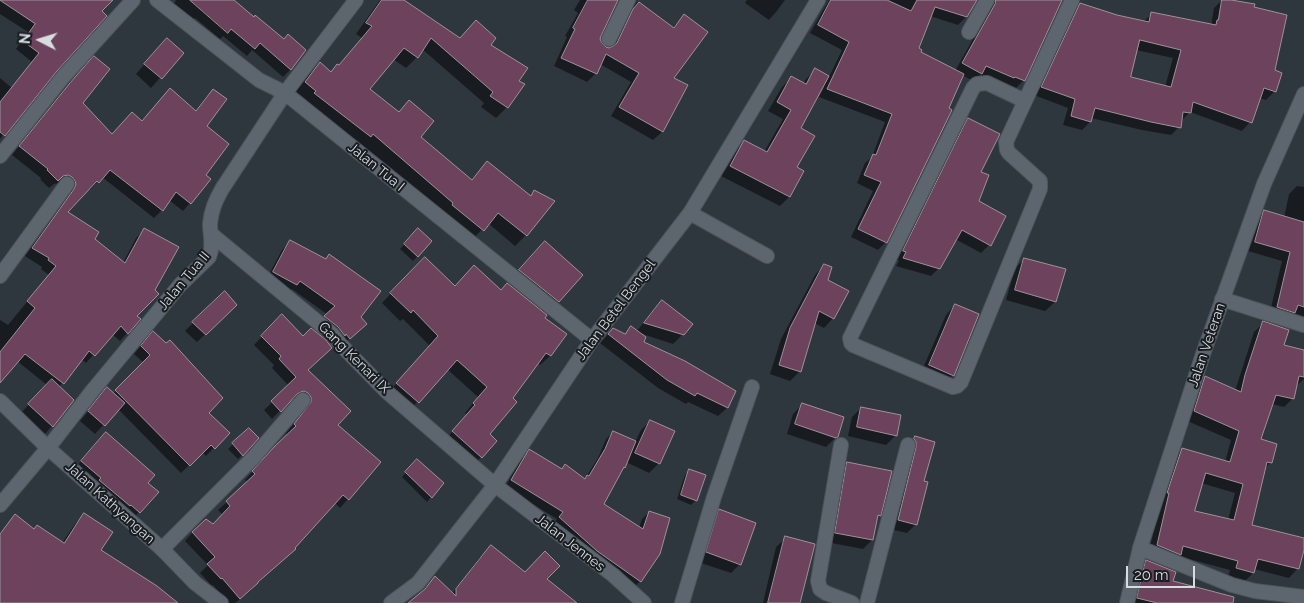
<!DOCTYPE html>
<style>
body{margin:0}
#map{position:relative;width:1304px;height:603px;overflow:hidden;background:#2e363e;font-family:Raleway,sans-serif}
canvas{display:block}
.north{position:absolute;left:15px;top:15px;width:50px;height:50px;-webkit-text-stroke:4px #191d21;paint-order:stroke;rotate:275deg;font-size:14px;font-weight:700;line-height:20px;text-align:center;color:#d7dce1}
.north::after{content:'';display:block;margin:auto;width:18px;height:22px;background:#d7dce1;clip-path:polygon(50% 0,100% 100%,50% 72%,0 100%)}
.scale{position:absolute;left:1126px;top:566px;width:69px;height:22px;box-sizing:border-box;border:2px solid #d7dce1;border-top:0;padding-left:6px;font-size:15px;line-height:18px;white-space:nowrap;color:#d7dce1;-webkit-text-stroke:4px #191d21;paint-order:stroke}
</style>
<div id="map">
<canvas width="1304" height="603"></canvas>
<div class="north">N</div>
<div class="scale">20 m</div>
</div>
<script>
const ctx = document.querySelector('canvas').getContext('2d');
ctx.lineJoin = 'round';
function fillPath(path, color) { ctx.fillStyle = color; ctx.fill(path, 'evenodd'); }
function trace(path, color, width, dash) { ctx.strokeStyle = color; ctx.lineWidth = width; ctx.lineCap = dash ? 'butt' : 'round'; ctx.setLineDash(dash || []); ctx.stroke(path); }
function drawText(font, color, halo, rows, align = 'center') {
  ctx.font = font + ' Raleway,sans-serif'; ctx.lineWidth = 4; ctx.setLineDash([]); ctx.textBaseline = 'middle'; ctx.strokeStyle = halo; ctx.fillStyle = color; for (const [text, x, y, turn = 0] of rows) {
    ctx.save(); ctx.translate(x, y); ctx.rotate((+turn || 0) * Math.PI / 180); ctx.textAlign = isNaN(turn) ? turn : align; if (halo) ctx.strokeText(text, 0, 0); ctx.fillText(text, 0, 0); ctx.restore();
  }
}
fillPath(new Path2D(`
 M0,0h112l-12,11 -44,59 -56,69v-61l12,10 20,-26 -16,-13 12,-17 -28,-18z
 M175,0h57l59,69 -8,8 -31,-27 -5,6 -24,-20 -3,3 -25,-21 -4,3 -19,-16 4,-4z
 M380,0h21l58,40 31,6 27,35 6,4 -16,22 -11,11 -15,-11 3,-4 -62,-54 -5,8 -11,11 -13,-9 -25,30 51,48 52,43 16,-17 43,34 4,-5 19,10 -27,33 -11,11 -27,-23 -16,17 -28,-26 -83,-70 -2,3 -64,-54 14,-19 11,-10 10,9 8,-8v1l24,-28 -6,-4z
 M580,0h37l-18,40 5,8 6,1 18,-38 9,-9 35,26 12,-12 -12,62 15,8 -25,46 -9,8 -42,-24 20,-34 -31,-18 -4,9 -9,9 -33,-16 13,-29 -2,-1 13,-23 -4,-3z
 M747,0h38l-9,12 -7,8 -24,-17z
 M829,0h147l-10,17 -8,8 -28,-9 -13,33 2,3 36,19 32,-57 -5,-14h79l-37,80 -8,8 -10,-4 -1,2 -25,-11 -7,6 -11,-6 -76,167 -8,8 -27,-13 22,-46 -16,-8 8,-20 7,-6 13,-35 -66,-25 5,-10 -2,-1 -23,43 -4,39 7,3 -13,26 -9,9 -59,-30 14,-25 9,-9 20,10 19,-33 -15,-8 14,-24 9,-9 12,6 3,-5 9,-9 14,7 13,-27 -32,-17z
 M1222,0l51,71 8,3 -7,18 -8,8 -7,-2 -9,24 -8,9 -52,-19 -9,9 -2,6 -8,8 -29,-5 -51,-12 -1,4 -8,8 -19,-5 5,-17 -34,-13 38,-82 8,-8 37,11 26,6 9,-8 59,12 3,-18zM1136,50l37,8 -8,29 -35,-9z
 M158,49l24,4 -31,35 -15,-14z
 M86,66l-5,38 31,32 29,-14 21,-24 33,14 10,-14 8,-8 -8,36v49l-15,28 -7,8 -14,-11 -7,10 -8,8 -52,-41 -12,13 -1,-2 -23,24 27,27 30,24 13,-25 8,-8 -9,86 -8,17 -7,8 -8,-7 -26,29 -5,-4 -22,28 14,13 -21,26 -9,10 -23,-22 27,-29 -30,-24 -17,20v-61l8,5 41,-50 -8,-6 1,-2 -17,-11 41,-57 2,-6 -8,-10 -6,1 -5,4 -9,-9 1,-1 -29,-23 50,-63z
 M968,120l12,52 -3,30 12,43 -8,8 -26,-14 -16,29 -8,8 -35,-10 3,-5 -3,-2 64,-131z
 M1297,186l7,1v136l-35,-7 13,-55 -34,-10 8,-31 8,-8 20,6 5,-24z
 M418,230l13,11 -18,20 -13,-12z
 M290,242l67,90 -16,14 -24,-21 11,-10 -36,-26 -4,4 -22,-13 16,-30z
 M536,252l46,23 -33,36 -38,-31z
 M425,258l30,29 45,5 43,26 22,16 -15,22 -10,9 -2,-2 -27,35 -22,37 -8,22 -9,9 -28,-25 23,-26 -2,-2 13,-16 -31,-28 -39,43 -20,-19 42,-47 -27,-27 -3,2 -18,-18z
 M1025,259l30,43 -10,9 -39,-11 9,-32z
 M824,265l9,53 -9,10 -10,-5 -14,48 -10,10 -20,-7 11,-35 34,-64z
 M662,301l21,33 -10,10 -34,-11 3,10 85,65 -9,8 -30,-14 -2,2 -28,-16 -58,-45 13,-14 12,6 11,-3 17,-21z
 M236,305l-39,37 -12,-11 8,-8z
 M955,305l-2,70 -9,9 -24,-9 26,-60z
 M282,316l24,54 30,55 12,74 -8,9 -5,-5 -86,89 -14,11h-7l-15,-18 -1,1 -12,-13 8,-8 -23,-24 8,-9 20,-6 10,-11 -5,-5 30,-27 -3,-3 22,-24 21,-21 -2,-2 18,-21 -1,-7 -8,-6h-4l-19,20 -8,-9 25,-24 -17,-18 2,-3 -20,-20z
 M1263,323l20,23 21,5v28l-9,8 -2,11 -9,9 -12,-3 -13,36 12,22 -7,7 -14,57 54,13v5l-6,24 -9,10 -35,-9 -1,4 -9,9 -16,-5 2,-7 -52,-14 -7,7 -23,-9 13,-51 12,-44 9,-10 43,13 6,-22 -46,-20 11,-33 9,-9 30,13 19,-59zM1201,483l34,10 -7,27 -35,-9z
 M145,341l62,72 21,20 -22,23 -4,-4 -21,21 -63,-64 -23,25 -15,-13 27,-32 6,5 31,-31 -10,-9z
 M803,404l34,32 -11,11 -39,-13 6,-20z
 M861,408l35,27 -10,10 -38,-9 4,-19z
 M650,421l9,42 -10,10 -23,-11 -24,43 37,23 3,-9 7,-7 -9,69 -7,8 -81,-64 5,-6 -52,-32 17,-29 8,-7 31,19 23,10 14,-22 8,-19 7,-7 22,10 6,-12z
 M249,429l-7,26 -4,4 -10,-10z
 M915,438l19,5 -11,39 -7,42 -9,9 -18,-4 17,-82z
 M96,443l50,40 -7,29 -9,10 -57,-51z
 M417,461l25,22 -15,19 -25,-25z
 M847,463l32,52 -3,3 -4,22 -9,9 -37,-7 12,-70z
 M690,471l6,29 -5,5 -14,-6 8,-24z
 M720,511l20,53 -9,9 -33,-11 12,-42z
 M84,515l15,35 77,53h-176v-70l7,-8 8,-9 18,14 29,13 13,-19z
 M786,538l12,65h-35l13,-56z
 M491,547l34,27 21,5 29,24h-165l25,-25 17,16 28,-37z
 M1146,561l26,21 41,21h-83l8,-33z`), '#0007');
const building = new Path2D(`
 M0,0h113l-11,11 5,5 -50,55 -52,65 -5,-4v-30l39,-49 -16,-12 12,-17z
 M190,0h44l20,17 1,-2 29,24 4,-5 18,16 -15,20 -31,-27 -5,6 -24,-20 -3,4z
 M382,0h22l56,38 16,-18 20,18 -5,7 37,23 -9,13 6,3 -17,24 -18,-12 3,-4 -62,-54 -13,20 -14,-10 -34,41 29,23 10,-12 25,21 -13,16 51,43 15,-19 44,35 3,-6 21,11 -28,35 -29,-23 -14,18 -32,-26 1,-2 -80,-69 -2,3 -57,-44 2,-2 -11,-9 15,-20 11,10 6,-8 2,1 33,-39 -6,-3z
 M588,0h30l-17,36 -1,3 2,4 4,4 3,1 4,-2 4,-3 16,-34 6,-7 35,26 10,-14 24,18 -34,46 14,7 -25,47 -44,-25 20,-34 -33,-19 -9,20 -36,-16 14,-29 -2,-1z
 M831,0h56l24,11 6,-11h60l-10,17 -32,-10 -16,41 3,2 -1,2 43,22 -15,34 3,2 -65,133 -29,-14 23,-47 -17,-7 9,-21 3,1 16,-41 -65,-25 22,-47 -31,-17z
 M996,0h66l-37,81 -10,-4 -1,1 -28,-12 -4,8 -20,-11 33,-59z
 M1222,0h9l24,4 -1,3 33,8 -12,55 7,3 -6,19 -12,-4 -12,35 -59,-21 -2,11 -8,-1 -2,16 -30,-6 -56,-14 -4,14 -20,-6 4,-17 -34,-12 39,-84 37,12 32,7 2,-10 65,13 1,-5h1zM1140,40l41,10 -10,37 -40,-10z
 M167,38l17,15 -22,26 -18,-15z
 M94,56l16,13 -27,34 29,31 20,-22 10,9 28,-33 26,23 17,-22 14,10 -20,27 22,18 -23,31 5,4 -20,25 -15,-12 -13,19 -53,-41 -11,13 -2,-2 -29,31 31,20 -4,7 30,24 19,-35 35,19 -24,43 4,4 -22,22 4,3 -13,15 -7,-8 -26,30 -6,-5 -25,33 -39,-30 -25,29v-31l35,-44 -8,-7 29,-35 -8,-6 1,-2 -17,-10 42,-59 2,-5 -1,-3 -3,-4 -4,-2 -5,1 -5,5 -11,-11 1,-1 -29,-23 51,-63z
 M815,68l14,8 -28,52 14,8 -18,31 7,4 -14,26 -60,-31 14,-26 23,12 24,-42 -14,-8 14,-26 15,8z
 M968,118l32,16 -19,38 8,3 -10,26 27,15 -15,30 -29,-16 -22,39 -37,-11 3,-6 -3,-1z
 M1264,210l40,12v85l-6,-2 -3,8 -18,-6 13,-55 -35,-10z
 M418,228l14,13 -14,16 -14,-13z
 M290,240l36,19 3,-5 52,37 -20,26 6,7 -17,15 -4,-5 -1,2 -7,-9 -14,-11 11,-10 -35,-25 -3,4 -24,-13z
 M545,241l38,34 -24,27 -40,-32z
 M425,257l30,29 19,-21 27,25 6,-7 40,32 -2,3 22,16 -16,22 -5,-3 -33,45 4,4 -27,32 7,7 -15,17 -30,-27 23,-26 -2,-2 14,-16 -30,-27 -38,43 -23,-20 42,-47 -25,-26 -2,3 -21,-20z
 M1024,258l42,11 -10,33 -41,-12z
 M824,264l8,3 -4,13 21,11 -15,28 -15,-8 -18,61 -22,-7 11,-37z
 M225,291l12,14 -31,30 -14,-13z
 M662,300l31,24 -9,11 -40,-12z
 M955,304l24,10 -25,62 -25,-11z
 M282,314l21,22 8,-8 15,12 6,8 -24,22 43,41 -13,14 43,37 -32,38 -6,-5 -48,53 1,1 -38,33v1l-18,16 -18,-21 -1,1 -14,-15 8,-7 -23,-25 14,-13 7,5 17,-18 -4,-5 29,-27 -3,-3 23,-25 21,-20 -2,-2 17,-22v-5l-3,-4 -4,-2 -3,1 -4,2 -16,18 -10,-11 25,-24 -17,-18 2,-3 -20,-20z
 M1263,321l26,9 -5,15 20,5v27l-5,-1 -5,23 -18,-4 -15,44 16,5 -5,19 -5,-1 -15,63 52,13v12l-5,19 -41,-10 -4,14 -18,-5 2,-7 -55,-15 -2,9 -24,-10 12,-52h-2l15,-45 48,14 9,-31 -45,-20 11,-35 36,16 4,-17zM1206,473l37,11 -9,36 -39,-9z
 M631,326l15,11 -2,5 41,19 51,30 -8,17 -31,-15 -2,3 -28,-16 -59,-46 5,-6 12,6z
 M153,331l13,12 4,-3 53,58 -14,15 21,20 -15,16 -4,-4 -21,21 -75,-76 35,-35 -9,-9z
 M52,379l22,21 -21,27 -25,-23z
 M107,387l18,16 -20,23 -17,-15z
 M802,403l42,14 -6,20 -2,1 -41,-14z
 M861,407l40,8 -4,21 -40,-9z
 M650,420l25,11 -15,33 -25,-11z
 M249,428l10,10 -16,18 -11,-13z
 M613,431l23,10 -11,27 -1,-1 -20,37 39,25 6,-18 21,7 -10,36 -19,28 -44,-31 -38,-34 4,-5 -52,-32 18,-31 33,20 3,-5 20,15 2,-4 2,1 16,-27z
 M106,432l49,43 -7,8 11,9 -19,21 -9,-8 -1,1 -31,-26 2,-2 -20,-17z
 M915,436l20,6 -11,39 4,1 -11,43 -19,-5 18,-73v-5l-2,-3z
 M417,459l27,24 -12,15 -27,-26z
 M847,462l45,9 -11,45 -3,-1 -5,25 -38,-7z
 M689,469l17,6 -9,26 -16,-6z
 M719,509l37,14 -15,42 -35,-13z
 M84,513l29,19 -12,18 56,36 21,17h-178v-69l15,-20 19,15 3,-4 27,18z
 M785,536l30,8 -15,59h-32z
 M491,545l34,27 20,-21 15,15 -13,13 30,24h-169l17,-14 10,-13 21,20v-7z
 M1146,560l30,12 -3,9 61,16 -1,6h-76l-20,-5z`);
fillPath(building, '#6d425d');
trace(building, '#9e9199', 1);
const minor = new Path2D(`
 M157,0l102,80 26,13 307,247
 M969,32l18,-32
 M609,39l19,-39
 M1025,101l-38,-18 -10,1 -4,4 -123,250 1,5 2,2 100,42 4,-1 4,-4 79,-193v-8l-31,-28 -2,-3 -1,-8 66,-142
 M0,156l63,-79 70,-77
 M690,213l77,43
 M211,234l121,100 8,10 47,48 108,93 118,90 31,28
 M0,276l67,-92
 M1222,299l82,26
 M841,445l-23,136 2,8 6,4 26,10
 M48,448l45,-58 87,-105 29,-28c5,-11 1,-22 1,-33 1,-14 6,-24 12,-35l63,-96 71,-93
 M1140,548l92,37 23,6 49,6
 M162,549l91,-91 50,-58
 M391,603l27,-20 77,-98 97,-145 98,-127 128,-213
 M682,603l32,-106 38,-110
 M867,603l41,-158`);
const tertiary = new Path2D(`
 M0,401l48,47 114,101 33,34 26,20
 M0,505l48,-57
 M1127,603l13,-55 63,-194 61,-170 40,-90`);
trace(minor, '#4c535a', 16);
trace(tertiary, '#4c535a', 16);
trace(minor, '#5d666f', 14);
trace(tertiary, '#5d666f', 14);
drawText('14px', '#d7dce1', '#191d21', [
 ["Jalan Tua I",376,167,39],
 ["Jalan Tua II",184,281,-50],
 ["Jalan Betel Bengel",616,310,-53],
 ["Jalan Veteran",1207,345,-71],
 ["Gang Kenari IX",354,358,45],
 ["Jalan Kathyangan",110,503,42],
 ["Jalan Jennes",570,543,38]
]);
</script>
